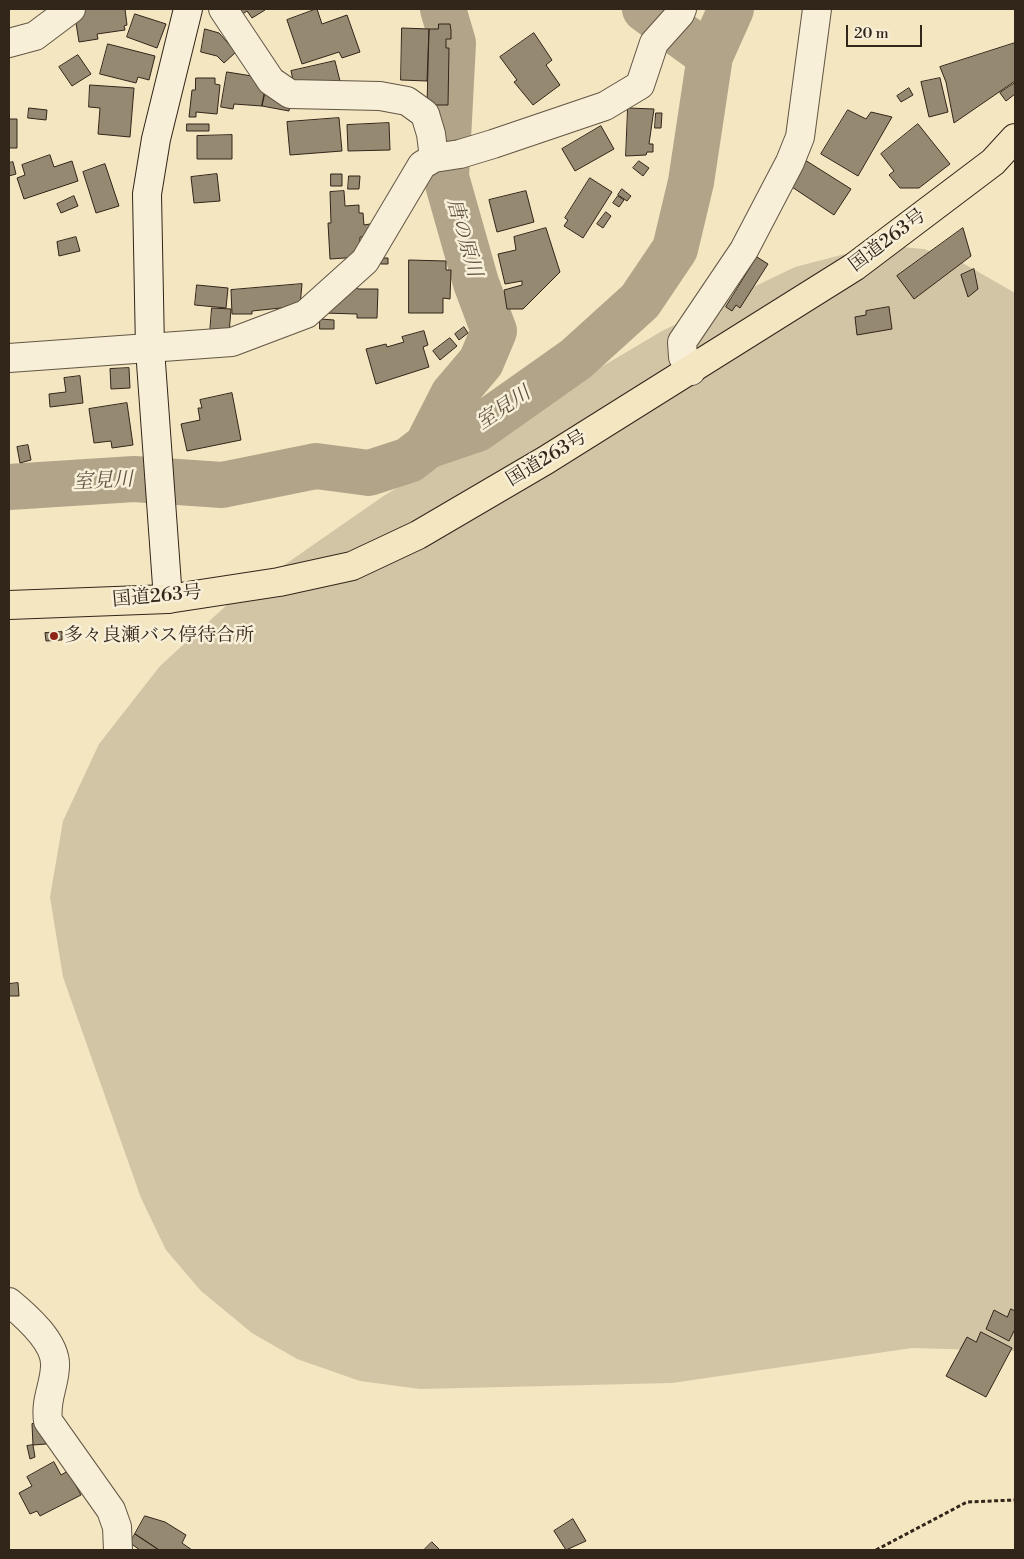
<!DOCTYPE html>
<meta charset="utf-8">
<style>
body{margin:0}
#map{position:relative;width:1024px;height:1559px;overflow:hidden;background:#f3e6c1;font-family:"Libre Bodoni",serif}
canvas{display:block}
.frame{position:absolute;inset:0;border:10px solid #32251a;pointer-events:none}
.scale{position:absolute;left:846px;top:25px;width:76px;height:22px;box-sizing:border-box;border:2px solid #32251a;border-top:0;padding-left:6px;font-size:15px;line-height:18px;white-space:nowrap;color:#32251a;-webkit-text-stroke:4px #f7efd7;paint-order:stroke}
</style>
<div id="map">
<canvas width="1024" height="1559"></canvas>
<div class="frame"></div>
<div class="scale">20 m</div>
</div>
<script>
const ctx = document.querySelector('canvas').getContext('2d');
ctx.lineJoin = 'round';
function fillPath(path, color) { ctx.fillStyle = color; ctx.fill(path, 'evenodd'); }
function trace(path, color, width, dash) { ctx.strokeStyle = color; ctx.lineWidth = width; ctx.lineCap = dash ? 'butt' : 'round'; ctx.setLineDash(dash || []); ctx.stroke(path); }
function drawText(font, color, halo, rows, align = 'center') {
  ctx.font = font + ' "Libre Bodoni","Noto Serif JP",serif'; ctx.lineWidth = 5; ctx.setLineDash([]); ctx.textBaseline = 'middle'; ctx.strokeStyle = halo; ctx.fillStyle = color; for (const [text, x, y, turn = 0] of rows) {
    ctx.save(); ctx.translate(x, y); ctx.rotate((+turn || 0) * Math.PI / 180); ctx.textAlign = isNaN(turn) ? turn : align; if (halo) ctx.strokeText(text, 0, 0); ctx.fillText(text, 0, 0); ctx.restore();
  }
}
fillPath(new Path2D(`
 M880,245l44,4 37,13 54,31v1058l-103,-3 -240,35 -252,6 -60,-8 -63,-22 -45,-26 -51,-42 -35,-41 -25,-52 -78,-221 -13,-80 13,-76 36,-77 61,-78 68,-62 157,-109 277,-164 133,-64z`), '#d2c5a5');
trace(new Path2D(`
 M645,9l65,47
 M427,446l26,-51 28,-33 13,-31 -18,-48 -30,-106 7,-134 -10,-34
 M9,487l125,-8 88,6 94,-19 53,7 40,-13 18,-14 50,-17 99,-70 64,-58 35,-52 16,-67 19,-126 21,-47`), '#b1a488', 46);
const building = new Path2D(`
 M80,9h45l2,16 -3,1 1,4 -28,4 1,5 -19,3 -5,-32z
 M232,9h32l1,1 -13,8 -5,-7 -9,6z
 M317,9l5,15 25,-9 13,37 -18,6 -3,-6 -37,12 -15,-44z
 M135,14l31,10 -9,24 -30,-11z
 M439,24h11l1,6v9h-5v9h3l-1,57h-21l2,-76h9z
 M402,28l27,1 -2,52 -26,-1z
 M205,29l14,4 17,19 -12,11 -7,-7 -16,-4z
 M534,33l18,27 -6,5 14,20 -27,20 -19,-23 3,-2 -17,-23z
 M1015,43v38l-61,42 -8,-41 -6,-15z
 M108,44l47,12 -6,24 -11,-3 -2,6 -36,-9z
 M78,55l13,19 -19,12 -13,-19z
 M335,61l5,20 -25,6 -20,1 -4,-17z
 M227,72l31,5 -2,8 10,2 -4,19 -28,-2 -1,5 -12,-2z
 M196,78h19v6l5,1 -3,29 -21,-2v5h-7l3,-27h3z
 M940,78l8,34 -19,5 -8,-35z
 M1015,83v11l-9,7 -6,-8z
 M90,85l44,3 -4,49 -32,-3 2,-26 -11,-1z
 M266,87l24,18 -1,6 -27,-5z
 M909,88l4,7 -12,7 -4,-6z
 M29,108l18,2 -1,10 -18,-2z
 M628,108l26,1 -5,35h4v8h-6l-1,3 -20,1z
 M848,110l18,9 5,-7 21,5 -34,59 -37,-22z
 M656,113h6l-1,15h-6z
 M339,118l3,33 -52,4 -3,-33z
 M9,119h8v29h-8z
 M389,123l1,27 -42,1 -1,-26z
 M187,124h22v7h-22z
 M918,124l32,40 -31,24h-19l-11,-13 5,-4 -13,-17z
 M601,126l13,23 -39,22 -13,-22z
 M232,135v24h-35v-23z
 M50,155l4,12 18,-6 6,20 -54,18 -7,-21 8,-3 -3,-10z
 M805,160l46,29 -17,26 -45,-30z
 M639,161l10,7 -6,8 -10,-8z
 M13,162l3,12 -7,2v-13z
 M105,164l14,42 -23,7 -13,-41z
 M217,174l3,27 -26,2 -3,-26z
 M331,174h11v12h-11z
 M349,176h11l-1,13h-11z
 M590,178l22,14 -29,46 -19,-12 4,-6 -3,-2z
 M622,189l9,7 -4,5 -9,-6z
 M344,191l1,15 14,-1v8h4l1,12 6,-1 1,12 -11,1 -1,20 -29,2 -2,-36h3l-1,-31z
 M526,191l8,31 -37,10 -8,-32z
 M74,196l4,10 -17,7 -4,-9z
 M618,196l6,4 -5,7 -6,-4z
 M606,212l5,4 -8,12 -6,-4z
 M546,228l14,44 -37,37h-16l-3,-19 18,-5v-4l-17,3 -7,-30 18,-4 -2,-13z
 M963,228l8,28 -57,43 -17,-23z
 M76,237l4,14 -21,5 -2,-14z
 M757,257l11,7 -28,44 -4,-3 -4,6 -6,-4z
 M381,258h7v6h-7z
 M409,260l37,1v9h5l-1,29 -7,-1v15h-34z
 M974,269l4,20 -10,8 -7,-22z
 M302,284l-2,22 -48,5v3h-20l-1,-24z
 M197,285l31,3 -2,20 -31,-3z
 M355,285l3,4h20l-1,29h-20v-4l-34,-1z
 M889,307l3,22 -35,6 -2,-18 11,-2v-4z
 M212,308l19,1 -2,25 -19,-1z
 M320,319l14,1v9h-14z
 M464,327l4,6 -9,7 -4,-6z
 M424,331l4,14 -5,2 6,20 -53,17 -10,-35 20,-5 1,3 17,-5 -2,-5z
 M450,338l7,8 -17,14 -7,-9z
 M129,368l1,20 -19,1 -1,-20z
 M80,376l3,27 -33,4 -1,-13 17,-2 -2,-14z
 M232,393l9,47 -54,11 -6,-27 19,-4 -2,-12h4l-2,-8z
 M127,403l6,42 -21,3 -1,-7 -17,2 -5,-34z
 M28,445l3,15 -11,3 -3,-16z
 M62,632v8l-16,1 -1,-8z
 M18,983l1,13h-10v-12z
 M1011,1309l4,2v18l-6,12 -23,-12 8,-19 13,7z
 M981,1332l31,16 -26,49 -40,-21 21,-39 9,5z
 M44,1423l2,21 -13,1 -1,-21z
 M33,1445l2,12 -5,2 -3,-13z
 M54,1462l7,13 7,-4 13,24 -41,21 -3,-5 -7,3 -11,-21 13,-7 -5,-9z
 M145,1516l20,6 21,13 -4,8 10,7h-33l-24,-16z
 M573,1519l13,22 -20,9 -12,-19z
 M135,1534l24,16h-19l-10,-7z
 M432,1542l8,8h-16z`);
fillPath(building, '#968971');
trace(building, '#32251a', 1);
const street = new Path2D(`
 M223,9l48,72 19,13 90,2 27,5 18,13 6,20 3,24
 M9,43l26,-7 36,-27
 M9,358l223,-16 74,-28 59,-53 57,-96 12,-7 26,-4 33,-10 112,-38 35,-21 14,-42 26,-29 2,-5
 M691,371l-8,-14 -1,-15 62,-92 46,-88 10,-25 17,-128
 M9,1302c17,14 48,41 46,65 -1,20 -10,33 -7,54l63,89 6,17 1,23`);
const secondary = new Path2D(`
 M168,599l-18,-250 -3,-155 9,-55 32,-130`);
const highway = new Path2D(`
 M9,605l159,-6 111,-17 73,-16 66,-31 128,-75 308,-193 139,-105 22,-24`);
trace(street, '#625544', 30);
trace(secondary, '#32251a', 30);
trace(highway, '#32251a', 30);
trace(new Path2D(`
 M876,1550l91,-48 48,-2`), '#32251a', 3, [4, 2.5]);
trace(street, '#f7efd7', 28);
trace(secondary, '#f7efd7', 28);
trace(highway, '#f3e6c1', 28);
for (const [x, y, r, color] of [
 [54,636,5,"#8f2418"]
]) { const dot = new Path2D(); dot.arc(x, y, r, 0, 2 * Math.PI); ctx.fillStyle = color; ctx.fill(dot); trace(dot, '#f7efd7', 2); }
drawText('19px', '#32251a', '#f7efd7', [
 ["国道263号",888,241,-37],
 ["国道263号",547,459,-31],
 ["国道263号",157,597,-5]
]);
drawText('19px', '#32251a', '#f7efd7', [
 ["多々良瀬バス停待合所",64,636]
], 'left');
drawText('italic 20px', '#5e5140', '#f7efd7', [
 ["唐の原川",463,238,74],
 ["室見川",504,409,-34],
 ["室見川",103,482,-3]
]);
</script>
